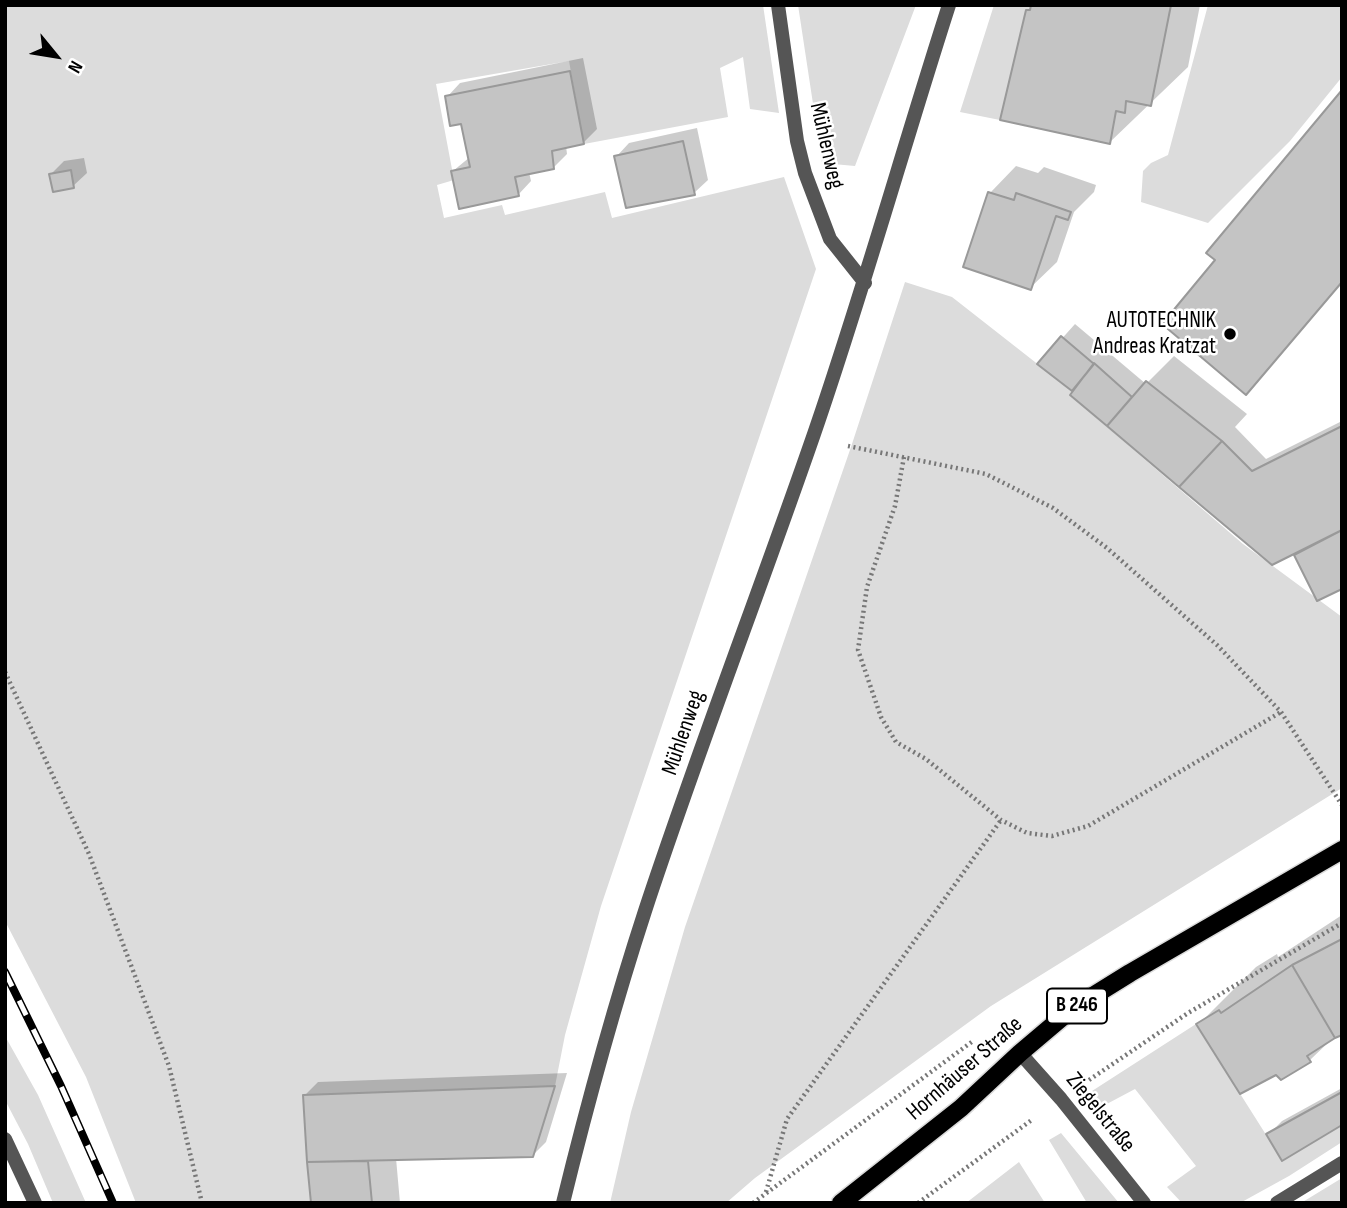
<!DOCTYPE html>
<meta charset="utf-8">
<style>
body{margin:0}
#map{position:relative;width:1347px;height:1208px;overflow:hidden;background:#fff;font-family:"Sofia Sans Condensed",sans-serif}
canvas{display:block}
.frame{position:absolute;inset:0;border:7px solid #000;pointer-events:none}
.north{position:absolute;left:21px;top:21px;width:70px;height:70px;-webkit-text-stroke:5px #fff;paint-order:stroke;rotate:120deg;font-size:19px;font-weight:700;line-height:28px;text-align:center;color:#000}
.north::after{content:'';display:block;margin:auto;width:24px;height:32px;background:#000;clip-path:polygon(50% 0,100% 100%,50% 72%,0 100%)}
</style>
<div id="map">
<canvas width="1347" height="1208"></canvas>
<div class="frame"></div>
<div class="north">N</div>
</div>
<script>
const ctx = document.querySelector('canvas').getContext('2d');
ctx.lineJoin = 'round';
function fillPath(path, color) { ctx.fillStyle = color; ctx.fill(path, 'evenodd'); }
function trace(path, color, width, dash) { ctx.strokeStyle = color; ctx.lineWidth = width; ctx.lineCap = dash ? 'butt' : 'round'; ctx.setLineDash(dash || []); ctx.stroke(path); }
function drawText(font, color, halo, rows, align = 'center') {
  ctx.font = font + ' "Sofia Sans Condensed",sans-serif'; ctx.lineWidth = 5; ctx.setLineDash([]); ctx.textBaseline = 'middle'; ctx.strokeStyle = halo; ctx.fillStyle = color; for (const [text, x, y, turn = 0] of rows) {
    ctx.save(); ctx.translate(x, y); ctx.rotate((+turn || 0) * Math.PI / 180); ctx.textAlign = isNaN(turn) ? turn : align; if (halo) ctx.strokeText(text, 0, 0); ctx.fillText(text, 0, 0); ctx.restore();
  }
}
fillPath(new Path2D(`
 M15,5h748l16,108 -29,-4 -7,-52 -23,11 8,49 -144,27 -15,-83 -133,23 18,96 -17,5 7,33 58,-13 3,10 100,-23 7,26 172,-41 32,92 -215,637 -36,129 -10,51 -252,9 8,108h-175l-50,-126 -81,-156v-914z
 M798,5h118l-61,161 -33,-3z
 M994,5h37l-1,5h-4l-26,110 -40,-8z
 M1208,5h134v72l-52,64 -82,82 -67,-21 2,-31 8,-8 17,-8z
 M905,282l47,15 120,94 -2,4 173,149 99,73v171l-351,218 -236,172 -29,25h-116l21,-91 54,-185 166,-480z
 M1196,1024l86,136 60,-35v17l-53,34 -49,27h-58l-15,-16 29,-21 -61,-77 -32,17 -11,-15z
 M5,1036l33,59 48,108h-33l-25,-59 -23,-44z
 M1061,1133l58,70h-32l-38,-63z
 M1019,1162l26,41h-79z
 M1342,1178v25h-41z`), '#dcdcdc');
fillPath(new Path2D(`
 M1033,5h167l-12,62 -79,76 -81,-132z
 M583,58l14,71 -13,13 -18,4 1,8 -13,13 -25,5 2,9 -13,14 -65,-24 17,-14 -8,-35 -15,-25 13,-14z
 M697,128l11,52 -14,13 -78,-36 13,-14z
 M84,158l3,15 -14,13 -22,-12 13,-13z
 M1016,166l22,7 6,-6 52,18 -2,7 -20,20 -17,50 -27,26 -40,-95z
 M1075,324l71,60 28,-28 73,58 -12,13 31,32 76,-38v166l-24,11 -24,-45 -22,10 -200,-169 2,-4 -34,-27z
 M1342,915v118l-9,5 -23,22 -29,18 -82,-54 57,-57 21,-13 1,3z
 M567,1073l-21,69 -13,13 -137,3 4,45h-88l-3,-40 2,-3 -6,-65 13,-13z
 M1342,1088v36l-74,11 14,-14z`), '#0003');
const building = new Path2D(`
 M1031,5h140l-20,101 -25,-5 -1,12 -9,-2 -6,33 -110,-24 26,-110h4z
 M570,71l14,73 -32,7 2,18 -39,8 4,19 -60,13 -8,-38 19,-4 -9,-43 -11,2 -5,-30z
 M1342,90v192l-96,113 -84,-71 53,-64 -9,-7z
 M683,141l12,54 -69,13 -12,-52z
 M71,170l3,18 -21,4 -4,-18z
 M988,192l26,8 2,-7 55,19 -3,8 -12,-4 -25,74 -68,-23z
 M1061,336l33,28 -22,27 -35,-27z
 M1094,363l38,34 -25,29 -37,-31z
 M1146,381l76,60 -43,46 -72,-61z
 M1342,426v104l-70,35 -93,-78 43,-46 30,30z
 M1342,530v59l-25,12 -23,-46z
 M1342,939v96l-7,3 -43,-73z
 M1292,965l43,73 -28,18 4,6 -30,18 -5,-5 -36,19 -44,-70 23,-14 2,3z
 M555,1086l-22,71 -226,5 -4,-67z
 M1342,1092v33l-60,36 -16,-27z
 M368,1161l4,42h-61l-4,-41z`);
fillPath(building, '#c4c4c4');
trace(building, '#999', 2);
const primary = new Path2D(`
 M841,1203l120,-95 59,-55 52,-44 58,-36 212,-123`);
trace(primary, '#dbdbdb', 21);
trace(new Path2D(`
 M848,446l138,28 67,34 54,40 110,97 64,67 61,93
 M904,457l-9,49 -28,81 -9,63 23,67 15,25 30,17 75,61 26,13 25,3 36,-10 193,-114
 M5,672l84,182 80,212 33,137
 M1089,1080l99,-67 154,-90
 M766,1192l21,-73 214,-299
 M753,1203l220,-162
 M918,1203l115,-84`), '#777', 4.5, [2, 3.5]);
trace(new Path2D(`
 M778,5l19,136 8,32 25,66 35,44
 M1020,1053l41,46 83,104
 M5,1139l30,64
 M563,1203c24,-98 51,-197 82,-292 53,-161 114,-318 169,-477 49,-142 89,-286 135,-429
 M1277,1203l65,-40`), '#555', 14);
trace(primary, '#000', 18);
const rail = new Path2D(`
 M5,972l56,114 52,117`);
trace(rail, '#000', 8);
trace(rail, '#fff', 5, [16]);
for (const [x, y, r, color] of [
 [1230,334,7,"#000"]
]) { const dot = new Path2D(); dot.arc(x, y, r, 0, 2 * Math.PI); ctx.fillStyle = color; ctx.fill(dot); trace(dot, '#fff', 2.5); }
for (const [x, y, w] of [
 [1077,1006,60]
]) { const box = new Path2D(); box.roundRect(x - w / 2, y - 17.5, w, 35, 5); ctx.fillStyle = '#fff'; ctx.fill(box); trace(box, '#000', 2); }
drawText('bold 21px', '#000', null, [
 ["B 246",1077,1006]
]);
drawText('23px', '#000', '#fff', [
 ["Mühlenweg",826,146,77],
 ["Mühlenweg",684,733,-71],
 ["Hornhäuser Straße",965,1069,-41],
 ["Ziegelstraße",1100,1113,51]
]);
drawText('23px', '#000', '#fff', [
 ["AUTOTECHNIK",1216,321],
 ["Andreas Kratzat",1216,347]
], 'right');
</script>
